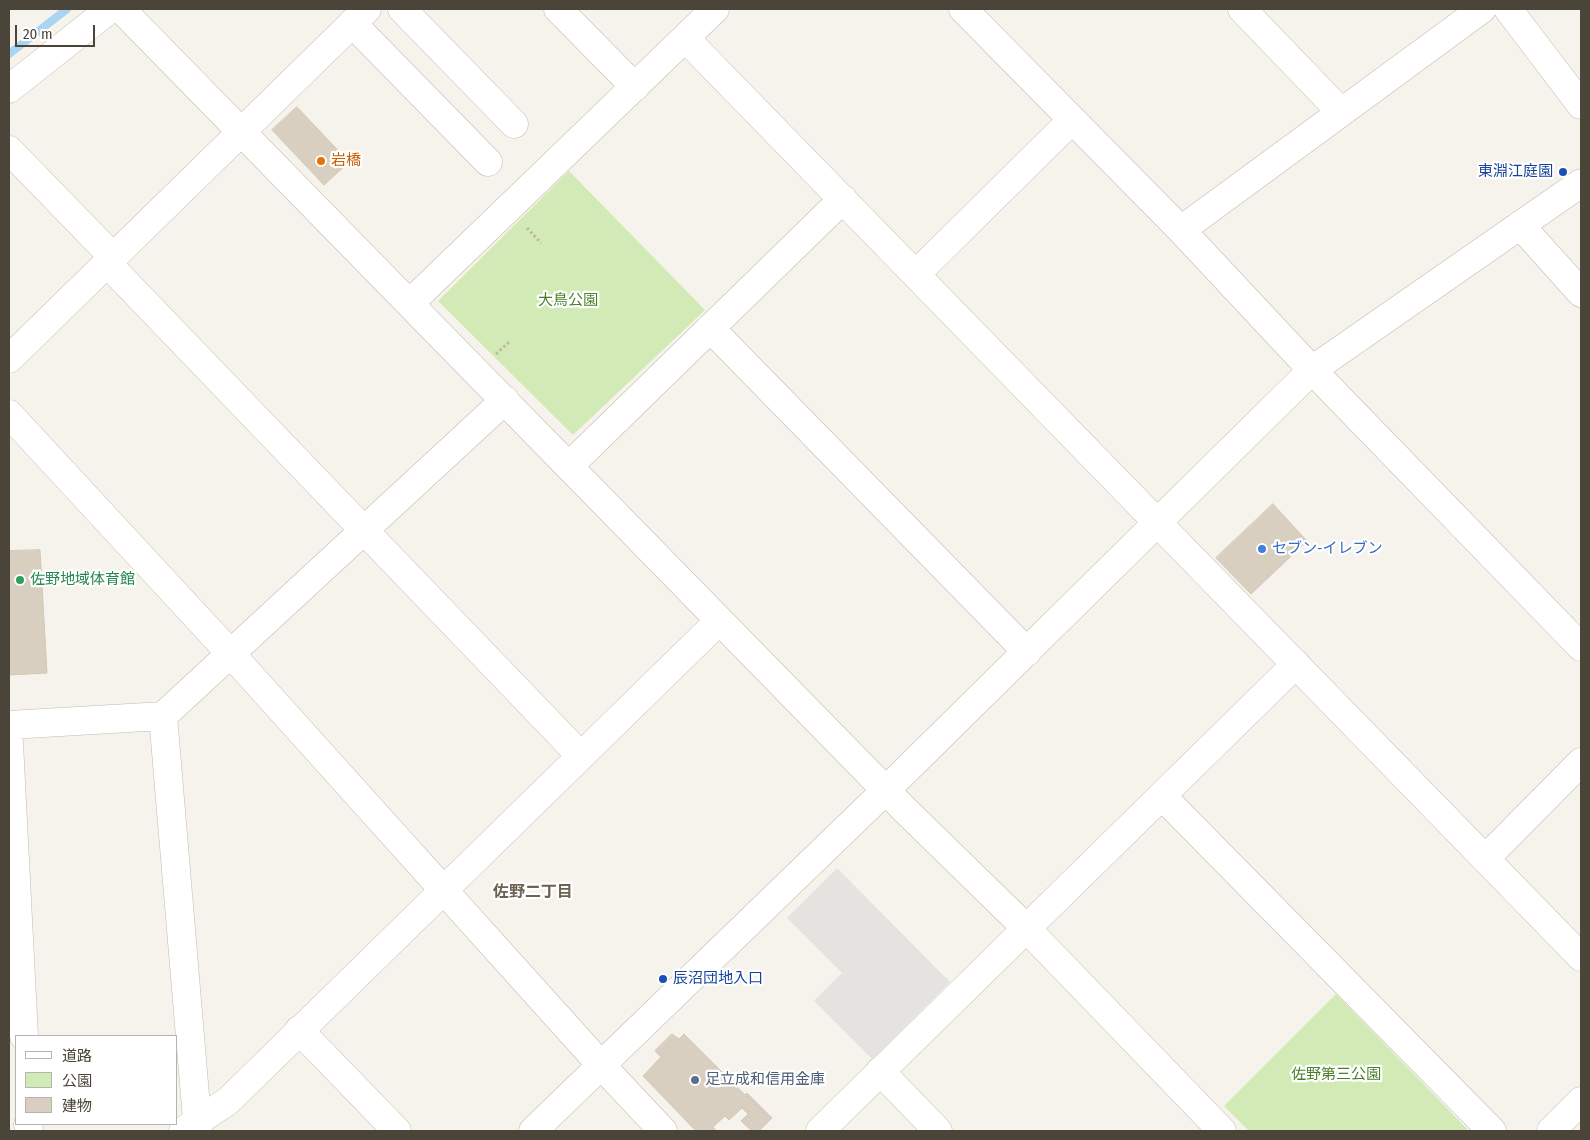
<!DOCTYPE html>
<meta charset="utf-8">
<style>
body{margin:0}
#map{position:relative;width:1590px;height:1140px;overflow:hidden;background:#f6f3ec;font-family:"Fira Sans Condensed","Noto Sans JP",sans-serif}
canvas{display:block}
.frame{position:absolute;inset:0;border:10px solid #4b4439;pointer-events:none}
.legend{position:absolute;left:15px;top:1035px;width:162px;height:90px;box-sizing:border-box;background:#fff;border:1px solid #b7b4b0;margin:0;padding:6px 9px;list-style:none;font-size:15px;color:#4b4439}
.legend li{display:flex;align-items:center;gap:10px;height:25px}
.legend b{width:25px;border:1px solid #b7b4b0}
.scale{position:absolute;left:15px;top:25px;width:80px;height:22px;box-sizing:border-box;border:2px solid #4b4439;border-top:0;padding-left:6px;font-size:15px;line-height:18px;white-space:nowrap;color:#4b4439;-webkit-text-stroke:4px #fff;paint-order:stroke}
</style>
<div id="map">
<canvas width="1590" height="1140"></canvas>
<div class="frame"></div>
<ul class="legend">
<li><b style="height:6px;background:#fff"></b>道路</li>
<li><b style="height:14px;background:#d2eab5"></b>公園</li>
<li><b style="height:14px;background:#d8cfc1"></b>建物</li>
</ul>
<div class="scale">20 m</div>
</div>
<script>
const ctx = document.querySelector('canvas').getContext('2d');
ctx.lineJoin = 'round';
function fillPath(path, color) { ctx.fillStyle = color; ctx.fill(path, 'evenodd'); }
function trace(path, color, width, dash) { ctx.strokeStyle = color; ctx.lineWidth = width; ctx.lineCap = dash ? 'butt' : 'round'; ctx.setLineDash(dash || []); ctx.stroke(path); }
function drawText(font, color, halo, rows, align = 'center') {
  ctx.font = font + ' "Fira Sans Condensed","Noto Sans JP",sans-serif'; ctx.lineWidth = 4.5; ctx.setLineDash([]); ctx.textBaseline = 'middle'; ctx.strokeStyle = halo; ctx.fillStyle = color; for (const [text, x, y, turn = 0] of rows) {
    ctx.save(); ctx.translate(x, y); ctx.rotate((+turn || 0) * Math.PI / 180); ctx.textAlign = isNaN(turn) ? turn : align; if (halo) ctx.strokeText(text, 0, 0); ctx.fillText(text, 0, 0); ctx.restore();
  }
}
fillPath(new Path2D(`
 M569,171l136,139 -132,125 -135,-134z
 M1336,994l133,137h-220l-25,-25z`), '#d2eab5');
fillPath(new Path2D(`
 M837,868l113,114 -78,77 -58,-58 28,-28 -55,-55z`), '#e5e3e0');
trace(new Path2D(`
 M9,54l58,-45`), '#a9d4f2', 8);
const building = new Path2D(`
 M297,107l52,55 -25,23 -52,-55z
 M1273,504l34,37 -56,53 -35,-36z
 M40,550l7,123 -38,2v-124z
 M672,1034l7,5 5,-5 61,61 2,-2 25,25 -13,13h-7l-11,-10 7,-7 -6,-6 -13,12 -4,-4 -12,11 3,4h-20l-53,-55 18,-19 -6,-6z`);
fillPath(building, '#d8cfc1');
trace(building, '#d3c7b4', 1);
const minor = new Path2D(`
 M121,9l784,801 121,118 196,203
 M402,9l112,115
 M558,9l77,78
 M963,9l218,221 131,140 269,277
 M1242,9l99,103
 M1508,9l73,96
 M352,23l136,139
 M685,38l896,919
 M9,89l101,-80
 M9,150l104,107
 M1520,225l61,68
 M1181,230l301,-221
 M107,263l473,492
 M916,274l156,-154
 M410,303l305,-294
 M710,328l317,324
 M9,359l358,-350
 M9,414l222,240 370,411 62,66
 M569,466l274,-267
 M163,716l35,415
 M9,725l154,-9 342,-316
 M9,743l15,293
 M1162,796l330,335
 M1486,858l95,-96
 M299,1030l98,101
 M880,1071l58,60
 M28,1124l1,7
 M183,1131l45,-30 491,-480
 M533,1131l353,-341 426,-420 269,-187
 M820,1131l476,-467
 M1551,1131l30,-30`);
trace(minor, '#c2bbae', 29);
trace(new Path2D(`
 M527,228l14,15
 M496,354l13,-12`), '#c4b79f', 3, [2.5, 2.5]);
trace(minor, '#fff', 28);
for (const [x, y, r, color] of [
 [321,161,5,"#e8710a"],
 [1563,172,5,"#1a4fb4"],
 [1262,549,5,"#3f7fe0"],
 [20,580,5,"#2e9e5b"],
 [663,979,5,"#1a4fb4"],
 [695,1080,5,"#5c6f8a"]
]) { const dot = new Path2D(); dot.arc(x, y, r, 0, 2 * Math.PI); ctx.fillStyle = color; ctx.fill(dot); trace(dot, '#fff', 2); }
drawText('15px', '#c56008', '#fff', [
 ["岩橋",331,161]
], 'left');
drawText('15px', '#164399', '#fff', [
 ["東淵江庭園",1553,172],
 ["辰沼団地入口",673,979,"left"]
], 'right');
drawText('15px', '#4a7f2a', '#fff', [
 ["大鳥公園",568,301],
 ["佐野第三公園",1336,1075]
]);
drawText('15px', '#366cbe', '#fff', [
 ["セブン-イレブン",1272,549]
], 'left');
drawText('15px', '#27864d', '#fff', [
 ["佐野地域体育館",30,580]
], 'left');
drawText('15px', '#4e5e75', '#fff', [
 ["足立成和信用金庫",705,1080]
], 'left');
drawText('bold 16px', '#6e6250', '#fff', [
 ["佐野二丁目",533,893]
]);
</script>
